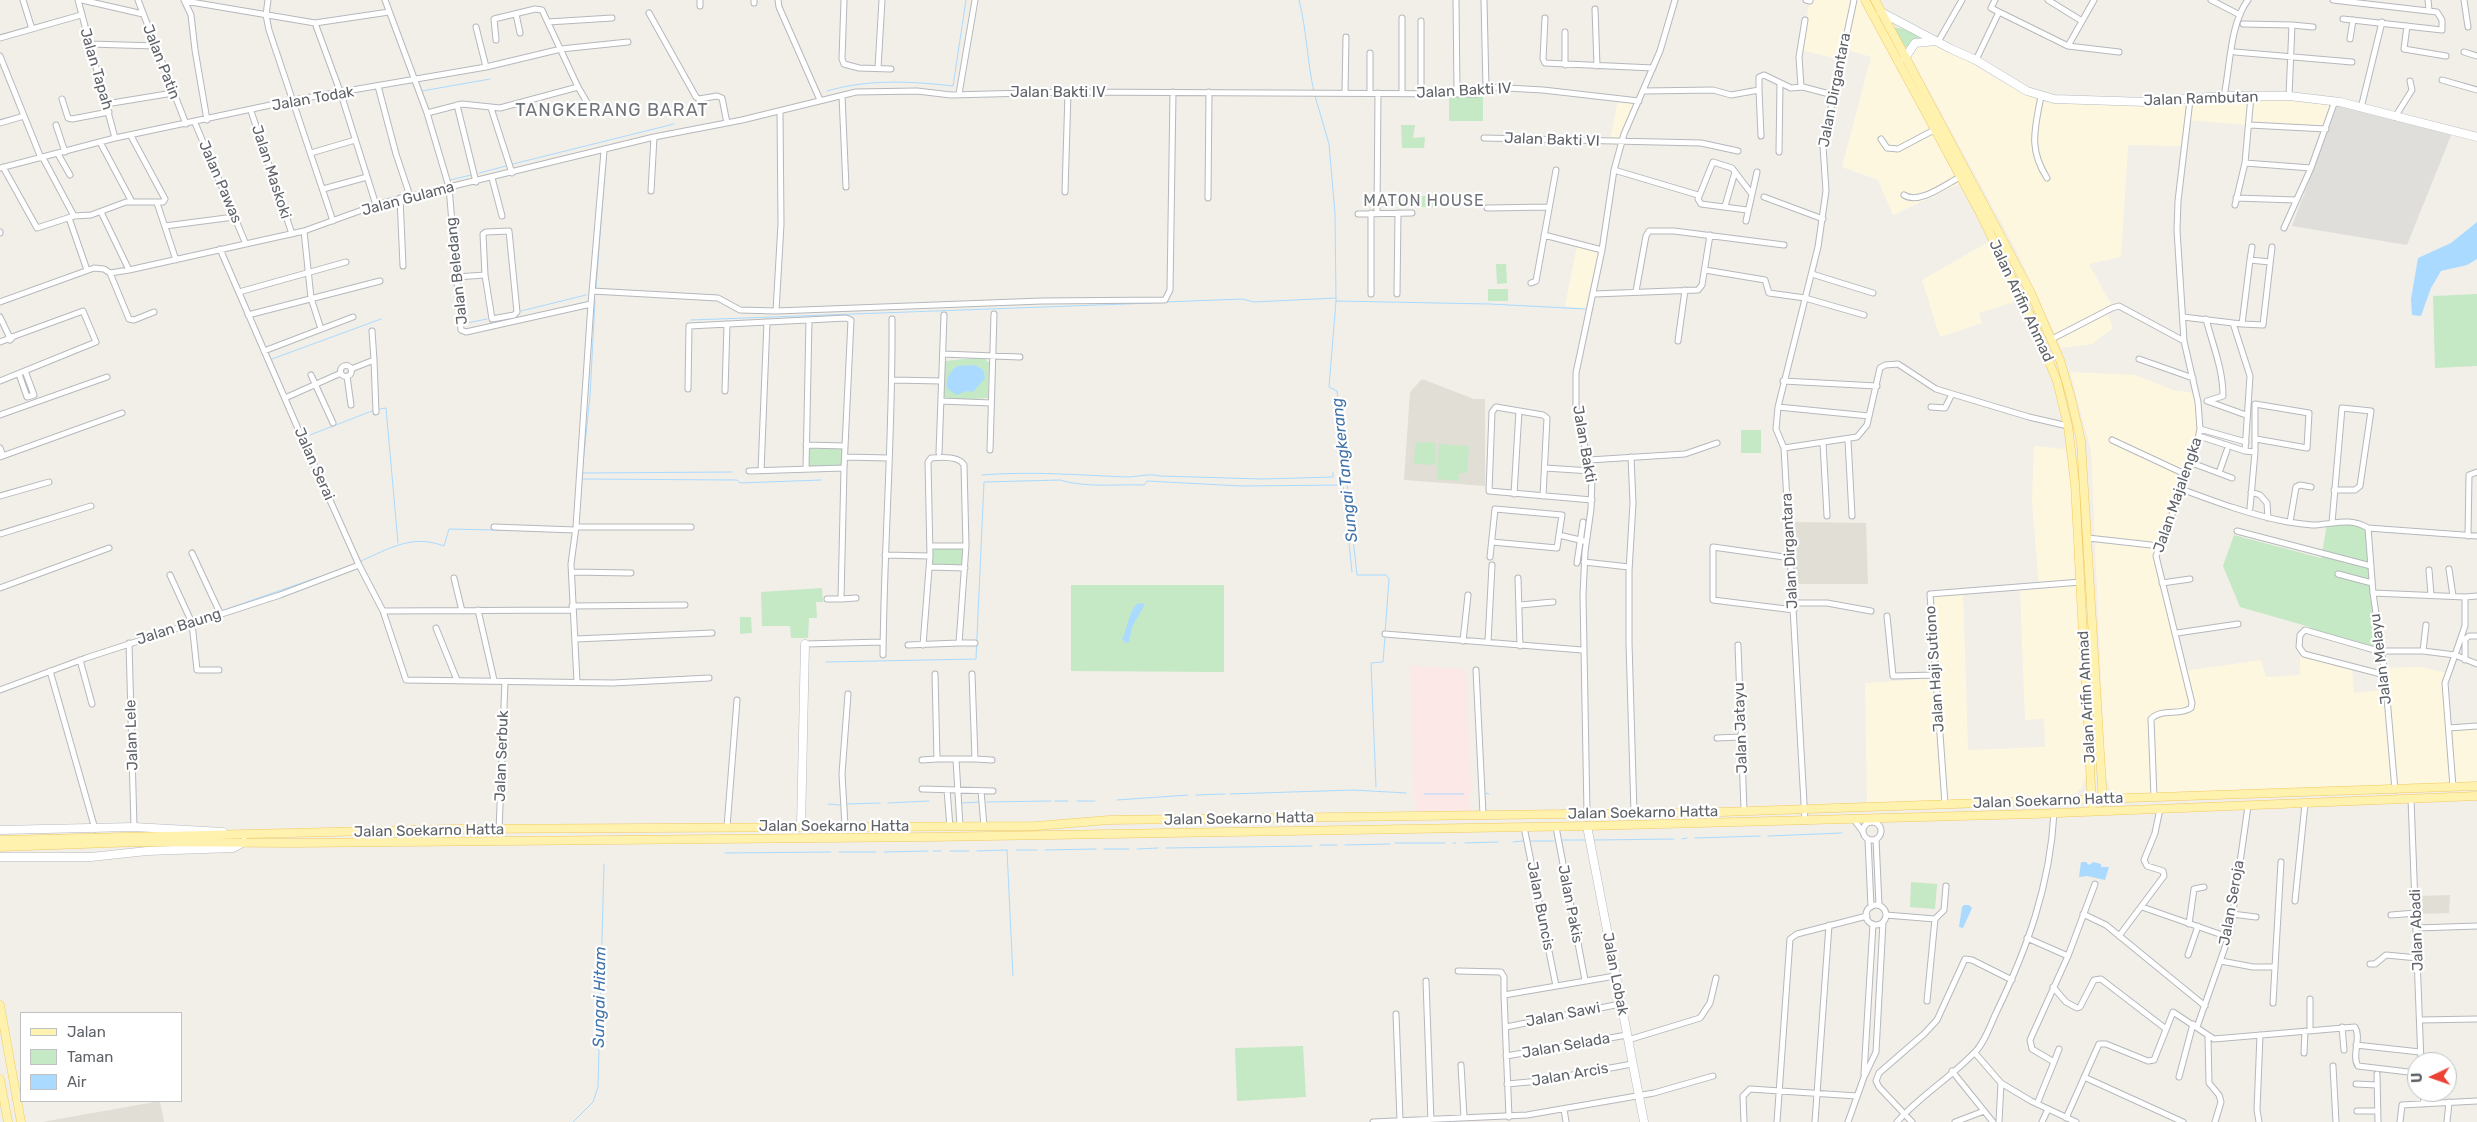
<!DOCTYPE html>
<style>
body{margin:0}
#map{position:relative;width:2477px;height:1122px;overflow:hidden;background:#f1efe8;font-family:Rubik,sans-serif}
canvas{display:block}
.legend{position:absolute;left:20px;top:1012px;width:162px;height:90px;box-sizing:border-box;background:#fff;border:1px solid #bfc1c3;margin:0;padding:6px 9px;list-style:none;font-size:15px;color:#5f6368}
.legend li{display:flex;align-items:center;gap:10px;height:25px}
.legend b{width:25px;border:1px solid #bfc1c3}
.north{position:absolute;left:2407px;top:1052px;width:50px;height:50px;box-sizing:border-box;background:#fff;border:1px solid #bfc1c3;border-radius:50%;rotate:267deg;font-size:14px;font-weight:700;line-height:20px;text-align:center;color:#5f6368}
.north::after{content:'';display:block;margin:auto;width:18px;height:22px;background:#ea4335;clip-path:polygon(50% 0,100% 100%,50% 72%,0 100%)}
</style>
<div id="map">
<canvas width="2477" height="1122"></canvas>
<ul class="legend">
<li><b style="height:6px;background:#fff2af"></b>Jalan</li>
<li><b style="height:14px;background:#c5e8c5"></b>Taman</li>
<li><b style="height:14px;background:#aadaff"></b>Air</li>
</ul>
<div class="north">U</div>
</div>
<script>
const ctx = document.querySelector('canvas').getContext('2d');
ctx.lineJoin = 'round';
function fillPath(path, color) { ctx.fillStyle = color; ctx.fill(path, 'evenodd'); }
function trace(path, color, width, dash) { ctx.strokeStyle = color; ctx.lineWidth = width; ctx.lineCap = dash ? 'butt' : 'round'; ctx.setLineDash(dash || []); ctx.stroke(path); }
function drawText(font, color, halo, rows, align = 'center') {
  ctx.font = font + ' Rubik,sans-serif'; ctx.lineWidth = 4.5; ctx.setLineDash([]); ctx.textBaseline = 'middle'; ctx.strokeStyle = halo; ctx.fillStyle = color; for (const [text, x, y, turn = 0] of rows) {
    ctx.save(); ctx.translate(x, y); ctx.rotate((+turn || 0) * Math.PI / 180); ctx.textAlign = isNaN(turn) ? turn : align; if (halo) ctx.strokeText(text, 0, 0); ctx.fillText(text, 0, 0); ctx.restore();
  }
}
fillPath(new Path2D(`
 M1810,0h51l98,184 -66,31 -15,-35 -36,-13 29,-110 -30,-9 -4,11 -36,-9z
 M1932,40l70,42 42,20 143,2 35,-5h64l40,3 3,4 -3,17 -6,4 -73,-2 -61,-5 -3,26 -55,-1 -7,112 -32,7 23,42 -6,5 7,17 -21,16 -31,4 -46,-100 -103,-189 -3,-11z
 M1618,99l18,3 -16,39 -10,-1z
 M1990,241l28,60 -39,12 3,10 -42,14 -18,-57z
 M1577,246l22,5 -14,57 -20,-2z
 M2070,372l65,3 38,15 20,3 5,26v16l-14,43 -31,80 31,113 77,-11 5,17 34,-2v-18l52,11 2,25 31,-3 -1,-22 36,-1 27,6 1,56 29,-1v54l-346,14 -20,-5 -6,-18 -14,-322z
 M2034,446l32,3 8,64 12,261 -4,14 -11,9 -204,8 -2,-122 74,-5 -5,-88 29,-2 5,162 77,-3 -1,-28 -19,1 -5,-130 19,-1 -7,-88z`), '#fef7e0');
fillPath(new Path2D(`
 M2338,104l114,29 -45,112 -115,-19z`), '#e0deda');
fillPath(new Path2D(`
 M1422,379l52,20h11v87l-81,-6 6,-88z
 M1792,522l74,1 2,61h-73z
 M2450,895l-1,18 -28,1v-18z
 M160,1101l4,21h-122z`), '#e1ded6');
fillPath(new Path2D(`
 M1410,666l56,3 5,122h-2v22h-54z`), '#fce8e6');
fillPath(new Path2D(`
 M1892,27l13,2 16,8 -18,12z
 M1449,97h34v24h-34z
 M1401,125h14l-2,13 12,-1 -1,11h-22z
 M1416,196h18v11h-18z
 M1496,264h10l1,19 -10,1z
 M1488,289h20v12h-20z
 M2477,294v72l-42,2 -2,-72z
 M983,357l6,6 -1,35 -30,2 -14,-3 1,-36z
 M1741,430h20v23h-20z
 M1419,442l17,1 -1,22 -21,-1 1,-19z
 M1439,444l30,2 -2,27h-8v8l-22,-2z
 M808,448l34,1v17l-35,1z
 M2354,522l12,7 15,124h-9l-63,-21 1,-5 -70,-20 -17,-41 11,-31 87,23 6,-33z
 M931,547h34l-1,20 -34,-1z
 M1071,585h153v87l-153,-1z
 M822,588l1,14h-7l1,16h-8l-1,20h-17l-1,-12h-28l-1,-34z
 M740,617h11l1,16 -12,1z
 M1911,882l26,2 -2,25 -25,-2z
 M1303,1046l3,51 -69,4 -2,-53z`), '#c5e8c5');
fillPath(new Path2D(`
 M2477,222v37l-10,6 -26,6 -10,17 -10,28 -9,-1 -1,-16 7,-41 33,-15z
 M958,366l17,-1 8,5 2,8 -12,14 -7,-1 -9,4c-3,-2 -9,-5 -10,-8 -2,-8 5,-19 11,-21z
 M1138,603l7,1 -13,23 -3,15 -3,1 -4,-4c6,-11 7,-29 16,-36z
 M2081,862h5l3,3 4,-3 8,2v3h8l-4,13 -18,-4 -8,1z
 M1964,905h5l3,3 -9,20 -4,-1 3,-20z`), '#aadaff');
trace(new Path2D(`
 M1299,0c8,31 8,61 15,92
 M422,91l68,-12
 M827,91c41,-12 83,-10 126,-5l13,-86
 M422,92l3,8
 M1315,96l14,48 6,69 1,88 -7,86 8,4 20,184h29l3,4 -4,54
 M432,122l8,24
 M513,164l161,-40
 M479,173l27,-7
 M450,180l21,-5
 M596,288l10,-130
 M595,300l-5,96 -8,77 150,-1
 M1336,301l154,3 95,5
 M1166,302l76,-3 12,3 82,-4
 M521,311l65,-16
 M691,320l461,-17
 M462,324l25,-5
 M272,359l109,-40
 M380,409l6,-1 12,135
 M310,435l62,-24
 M982,475c48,-4 96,0 144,2 12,0 23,-4 34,-1l102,3 71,-2v-5
 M581,479l156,1 3,3 81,-3
 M361,561c29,-13 52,-27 83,-15l5,-17 87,2
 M221,611l98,-34
 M826,662l150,-3 8,-177 76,-2c26,8 57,4 84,5l3,-4 94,5 102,-1 9,87
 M1376,787l-5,-124 12,-1 2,-25
 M1486,793l3,1
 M1230,794l123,-4 53,3
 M1424,794h40
 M1196,795l29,-1
 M1117,800l71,-5
 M1055,801h13
 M1077,801h18
 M987,802l64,-1
 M888,803l41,-2
 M962,803l19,-1
 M828,804l12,1
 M847,804l33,-1
 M1768,836l74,-3
 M1695,838l65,-2
 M1682,839l5,-1
 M1562,840h23
 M1594,840l80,-1
 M1531,841h23
 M1513,842l10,-1
 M1395,843h50
 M1453,843h3
 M1465,843l33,-1
 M1320,845h17
 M1345,845l45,-1
 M1166,848l146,-2
 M1104,849h25
 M1137,849l21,-1
 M1007,850l6,126
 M1016,850h21
 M1045,850l51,-1
 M933,851h8
 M950,851h19
 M977,851l30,-1
 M839,852h37
 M884,852l44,-1
 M725,853l106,-1
 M573,1122l20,-20 5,-15 6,-223`), '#aadaff', 1);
const street = new Path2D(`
 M23,0l9,29
 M78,0l37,138
 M82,0l61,14
 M138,0l48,124
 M184,0l7,15 4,35 12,70
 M268,0l-2,15 3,15 64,191
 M385,0l42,113 22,74 12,143 5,2 125,-28
 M700,0v6
 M778,0l1,7 41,93
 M844,0l-2,59 2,5 15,4 32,1
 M1456,0l1,93
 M1484,0l2,88
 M1806,0l4,1
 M1995,0l-4,8 8,4
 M2048,0l34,21
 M2211,0l29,15
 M2333,0l104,12 5,8v10l-99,-11
 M2428,0l1,10
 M2464,0l4,27
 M185,1l130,22 74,-11
 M754,3v-3
 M1595,9l2,57
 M649,13l47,84 3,2 18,-3 5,2 5,25
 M516,14l4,19
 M1545,18l-2,41 2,4 108,5
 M1421,21v73
 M548,22l64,-4
 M315,23l26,71 35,111
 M2243,24l49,1 -3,71
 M2292,25l21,2
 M2407,26l-3,23 42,7
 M476,27l10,40
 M1565,32v33
 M0,38l81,-23
 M2350,39l3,-19
 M496,40l-2,-21 41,-10 7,1 36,77
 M1938,42l24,-42
 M89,44l67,2
 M2068,46l51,6
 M2235,52l117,10
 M2464,52l13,4
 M0,56l41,102
 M1976,60l23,-48 69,34 26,-46
 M878,68l4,-68
 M2442,80l35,10
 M378,86l18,68 14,42
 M1801,87l-2,-30 6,-37
 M1759,90l2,46
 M1644,91l69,-1 18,5 28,-5v-13l5,-2 27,13 12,-1 30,8
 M1345,93l1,-56
 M1370,93v-40
 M959,94l16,-94
 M1402,94v-76
 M842,96l4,91
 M2041,96c-6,33 -13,52 6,82
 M2224,96c6,-28 6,-73 24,-96
 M62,99l6,19 4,1 37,-7
 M106,104l67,-11
 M457,105l19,77
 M491,108l21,65
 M2361,108l21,-86
 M251,111l41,123
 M427,113l35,-9 38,4 78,-21 14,24
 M2395,117l17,-27 -2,-9
 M0,123l24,-7
 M195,123l50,119
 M56,125l9,27
 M2250,125l76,4
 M1484,138l217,5 37,8
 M1881,139l6,9 11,1 36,-19
 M100,142l32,60
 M1779,152l1,-68
 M311,153l44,-13
 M58,154l12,21
 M43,158l31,58
 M2245,163l66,5
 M3,167l34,61 37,-12 17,-1 35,-13h37l2,-3 -34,-63
 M0,168l115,-30 179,-38 192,-33 75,-18 67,-7
 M1614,170l84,25
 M492,178l10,38
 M323,189l44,-12
 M651,191l3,-54
 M1065,192l3,-100
 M1904,195c15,10 42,-11 56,-18
 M1764,197l59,22
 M400,198l3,68
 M1208,198l1,-106
 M2236,198l60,2
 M157,203l19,57
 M2235,205l10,-42 6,-67
 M1725,206l10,-34
 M1487,208l62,-1
 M1747,210l-46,-6 -3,-5 15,-37 19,6 19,25
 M101,212l28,58
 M1377,213l1,-120
 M1358,214l54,-1
 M69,218l18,52
 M1746,221l11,-49
 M165,226l69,-9
 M2284,228l27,-60 24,-67
 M304,231l7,67 10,31
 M509,231l8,81 -3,3 -22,4 -7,-44 -2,-41 3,-2z
 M0,233v-1
 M1544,235l58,15
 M220,249l79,182 60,134 24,46 23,69 207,3 96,-5
 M2250,260l2,-13
 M1705,270l60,10 4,13 36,5 59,17
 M110,273l19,46 5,1 20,-8
 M1812,274l61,19
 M456,277l29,-2
 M1531,283l5,-2 20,-111
 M592,291l126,7 22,12 36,1 266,-10 123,-1 5,-10 3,-198
 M1636,291l10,-55 3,-5h25l110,14
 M239,292l107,-30
 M1371,294v-81
 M1397,294l1,-81
 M1594,294l104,-4 4,-5 8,-50
 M0,302l94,-34 10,1 6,4 19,-3 175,-39 72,-26 34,-9 35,-5 4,-4 205,-50 88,-17 114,-28 61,-1 34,4 117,-3 408,2 13,-7 54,3 96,11
 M776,311l5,-87 -1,-113
 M248,315l132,-34
 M0,317l9,19
 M2183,317l50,6 17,53 -5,75 -46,-15
 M2206,319c7,27 17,50 17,77l-16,5 39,14
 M2233,323l9,1 8,-64 20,2
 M2242,324l21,1 9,-78
 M372,331l2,29
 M10,336l2,2 -2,2 -2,-2z
 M2052,339l60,-31 7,-2 65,35
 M1678,341l7,-51
 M0,342l8,-3
 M264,351l89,-34
 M943,354l77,3
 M2139,359l54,19
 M340.5 371a5.5 5.5 0 1 1 11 0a5.5 5.5 0 1 1-11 0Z
 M351,369l23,-9 2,52
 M19,374l8,23 7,-2 -9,-24
 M311,375l22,48
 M347,376l4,29
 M893,380l48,1
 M0,381l96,-39 -13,-31 -71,26
 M1783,381l94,5
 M688,389l1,-63 157,-8 5,2 -7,148 -3,131h-14
 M725,391l2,-67
 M285,398l56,-25
 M941,401l50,2
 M1778,407l91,9
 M1931,407l14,1 7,-14
 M0,415l107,-38
 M2200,429l46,13
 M1848,440l4,76
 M2112,440l75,35
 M1823,443l4,73
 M806,445l39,1
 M0,448l3,8
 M1784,448l73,-11 10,-12 13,-57 5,-3 13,-1 38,25 93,28 39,9
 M990,450l4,-136
 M2245,451l10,1v-48l54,9 -2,35 -51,-9
 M939,453l5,-138
 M0,457l122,-44
 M845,457l43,1
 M1631,457l2,46 -4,68v72l5,170
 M1589,460l96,-6 32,-11
 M2192,463l40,15
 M1545,468l46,3
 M806,469l3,-149
 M749,471l95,-3
 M761,471l6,-149
 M2219,473l8,-23
 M2181,489c35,13 70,26 107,33 9,1 19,3 27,3 20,-1 35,-8 53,3l109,8
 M2251,492l9,3 7,8 1,15
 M1514,494l5,-83
 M0,496l49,-14
 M1543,496l4,-78 -4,-3 -47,-8 -4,5 -3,79 103,9
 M2250,508l5,-56
 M2290,522l6,-35 4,-2 11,2
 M2332,523l10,-115 29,3 -11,75 -5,4h-21
 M494,527l81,3
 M576,527h115
 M2368,528l5,65 12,82 10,115
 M2237,531l134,35
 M0,534l91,-28
 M1559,535l25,6
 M2468,536l1,-61 8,-3
 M2088,538l63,7 8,3
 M930,546h36
 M192,553l28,60
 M885,555l45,1
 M1490,557l5,-48 67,6 -5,33 -65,-6
 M1791,558l-78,-11v53l81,10
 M1584,562l45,5
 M1577,563l6,-41
 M930,567l35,1
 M2449,569l4,27
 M2429,570l2,25
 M572,572l59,1
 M2338,574l34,9
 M170,575l22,48 5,47h22
 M454,578l8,33
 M1518,578l2,68
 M2162,583l28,-4
 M0,588l109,-40
 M2373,593l92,4v29l-10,29 22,9
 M2465,597l12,-1
 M841,599l15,-1
 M1793,603h34l44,8
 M1520,605l33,-3
 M572,606l113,-1
 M478,610l16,70
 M383,611l190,-1
 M1887,616l6,60 43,-1
 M436,628l21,52
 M2177,633l61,-9
 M1385,634l197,16
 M576,639l136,-6
 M1463,641l5,-46
 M1488,642l4,-77
 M129,643l5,184
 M959,643h16
 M805,644l78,-2
 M908,645l51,-2 7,-97 -2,-81c-5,-9 -23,-8 -33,-7l-3,4 2,94 -7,89
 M1738,645l6,165
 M2423,651l3,-26
 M883,655c1,-112 10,-224 9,-336
 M80,660l12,44
 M2465,660v-21l4,-3h8
 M1476,670l7,144
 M50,671l45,158
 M935,674l2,85h38l-3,-85
 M2385,675l-81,-21 -5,-7 1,-12 5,-5 73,21h45l32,4 -10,28 8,104
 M577,682l-6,-118 5,-37 15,-223 13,-153
 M0,690l86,-32 194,-63 79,-30
 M2449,728l28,-2
 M1717,738l23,-1
 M956,759l4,67
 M975,759l17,1
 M922,760l15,-1
 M922,789l71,2
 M947,790l3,37
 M981,791l3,35
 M2154,797l-3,-78c10,-11 29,-3 40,-11l1,-5 -36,-147 38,-99 6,-28 -2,-27 -14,-61 -7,-111 1,-29 12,-101
 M2411,799l10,263
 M1945,804l-15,-210 151,-12
 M1587,813l-4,-218 2,-43 6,-43 1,-32 -16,-68v-36l26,-123 12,-80 10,-36 36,-83 15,-51
 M1854,820l9,12
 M1805,821l-21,-373 -8,-19 2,-22 40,-160 8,-56 -3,-45 31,-146
 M1863 831a9 9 0 1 1 18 0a9 9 0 1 1-18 0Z
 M845,826l-3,-52 6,-80
 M727,827l10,-127
 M1524,827l32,159
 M1556,827l29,153
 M499,830l6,-148
 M1868,839l3,68
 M1876,839l3,66
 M2295,901l10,-97
 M1866 915a10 10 0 1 1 20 0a10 10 0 1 1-20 0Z
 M2142,907l86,30
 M2083,914l23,11 99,81
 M2232,914l24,3
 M1886,915l49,4 -8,82
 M2391,915l25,-2
 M1935,919l9,-9 2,-24
 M2189,924l5,-35 10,-2
 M2417,928l60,-2
 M2119,936l45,-60 -1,-5 -16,-5 -3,-6 11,-27 5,-24
 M2027,938l41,18
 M2188,955l10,-29
 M2221,961l32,6h22l-2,36
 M2370,964h5l11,-9 32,3
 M2275,967l6,-105
 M1458,971l43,1 3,5v18l111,-19
 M1426,981l5,141
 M2053,987l13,15 11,6 3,-1 14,-27 7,-1 65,50
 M1504,995l5,122
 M2310,999v31
 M1396,1014l4,106
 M2420,1020l57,-1
 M1506,1027l114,-23
 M2197,1027l33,-94 18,-127
 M2342,1027l2,23
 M2208,1037l1,46 10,12 2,7 -6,20
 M1628,1040l72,-22 10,-15 6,-25
 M2356,1045l64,7
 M1975,1053l26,30 30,18 45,21
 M2304,1053l1,-22
 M1506,1056l121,-21
 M2054,1062l5,-13
 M1461,1065l3,52
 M2333,1066l3,56
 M1952,1071l41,51
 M1864,1074l9,-150
 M2377,1074l1,48
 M2084,1077l99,45
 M2179,1077l14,-53
 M1507,1084l33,-3 92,-17
 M2356,1084l21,1
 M2423,1092l1,12
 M2037,1104l17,-42 -22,-13 -2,-9 38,-84 27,-72
 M1564,1109l2,13
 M2357,1111h21
 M2066,1118l33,-74h7l42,17 6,-1 19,-48 41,27 141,-12c7,11 -4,28 3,39l59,7
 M1373,1122l154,-7 127,-22 59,-17
 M1744,1122l-1,-26 7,-7 107,7
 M1777,1122l13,-183 7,-5 70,-18
 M1815,1122l14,-197
 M1848,1122l16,-45 12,-25 7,-130
 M1897,1122c23,-26 53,-44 77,-69 10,-9 16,-27 22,-40 31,-64 54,-127 58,-200
 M1912,1122l-33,-35 -3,-6 3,-8 45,-39 13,-14 28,-61 7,1 40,20
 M1955,1122l29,-11
 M1999,1122l2,-39
 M2042,1122l6,-13
 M2259,1122l-2,-12 3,-75
 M2400,1122l2,-17 75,-4
 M2447,1122l2,-20`);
const secondary = new Path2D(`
 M1881,12l70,37 25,11 51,31 27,8 92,3 78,-6h65l51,6 137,35
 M1905,58l10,-15 21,-2
 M801,826l4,-182
 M1587,826l57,296
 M0,830l134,-3 89,5
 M0,857h91l56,-6 86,-3 11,-6`);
const primary = new Path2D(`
 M1865,0l114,211 54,111 24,59 11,45 7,58 17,321
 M1875,0l156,293 29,67 11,38 10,43 22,361
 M0,840l454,-11 582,-3 73,-6 612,-8 756,-26
 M0,847l137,-5 158,1 634,-6 658,-11 446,-12 444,-18
 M0,1005l21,117
 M0,1079l8,43`);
trace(street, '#b5b8bc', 7);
trace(secondary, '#b6babf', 9);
trace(primary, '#f2c960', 9);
trace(street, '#fff', 5);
trace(secondary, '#fff', 8);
trace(primary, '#fff2af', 8);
drawText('15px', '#5f6368', '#fff', [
 ["Jalan Patin",161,62,69],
 ["Jalan Tapah",96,69,74],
 ["Jalan Dirgantara",1835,90,-79],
 ["Jalan Bakti IV",1464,91,-3],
 ["Jalan Bakti IV",1058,93],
 ["Jalan Todak",313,99,-10],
 ["Jalan Rambutan",2201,99,-2],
 ["Jalan Bakti VI",1552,140,2],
 ["Jalan Maskoki",271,172,72],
 ["Jalan Pawas",220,182,67],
 ["Jalan Gulama",408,199,-15],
 ["Jalan Beledang",457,271,-96],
 ["Jalan Arifin Ahmad",2021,301,65],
 ["Jalan Bakti",1584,444,80],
 ["Jalan Serai",314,464,66],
 ["Jalan Majalengka",2178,495,-71],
 ["Jalan Dirgantara",1790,551,-93],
 ["Jalan Baung",179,627,-18],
 ["Jalan Melayu",2381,659,-97],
 ["Jalan Haji Sutiono",1935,669,-94],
 ["Jalan Arifin Ahmad",2087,697,-93],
 ["Jalan Jatayu",1741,728,-92],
 ["Jalan Lele",132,735,-92],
 ["Jalan Serbuk",502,756,-88],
 ["Jalan Soekarno Hatta",2048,801,-2],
 ["Jalan Soekarno Hatta",1643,813,-1],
 ["Jalan Soekarno Hatta",1239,819,-1],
 ["Jalan Soekarno Hatta",834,827],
 ["Jalan Soekarno Hatta",429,831,-1],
 ["Jalan Seroja",2232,903,-80],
 ["Jalan Pakis",1570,904,79],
 ["Jalan Buncis",1540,906,79],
 ["Jalan Abadi",2417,930,-92],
 ["Jalan Lobak",1615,974,79],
 ["Jalan Sawi",1563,1015,-11],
 ["Jalan Selada",1566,1046,-10],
 ["Jalan Arcis",1570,1075,-10]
]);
ctx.letterSpacing = '1px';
drawText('16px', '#70757a', '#fff', [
 ["MATON HOUSE",1424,201]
]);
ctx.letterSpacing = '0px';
drawText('italic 16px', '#4174aa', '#fff', [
 ["Sungai Tangkerang",1345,470,-96],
 ["Sungai Hitam",600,997,-89]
]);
ctx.letterSpacing = '1px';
drawText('18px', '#70757a', '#fff', [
 ["TANGKERANG BARAT",612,111]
]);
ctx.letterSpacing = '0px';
</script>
